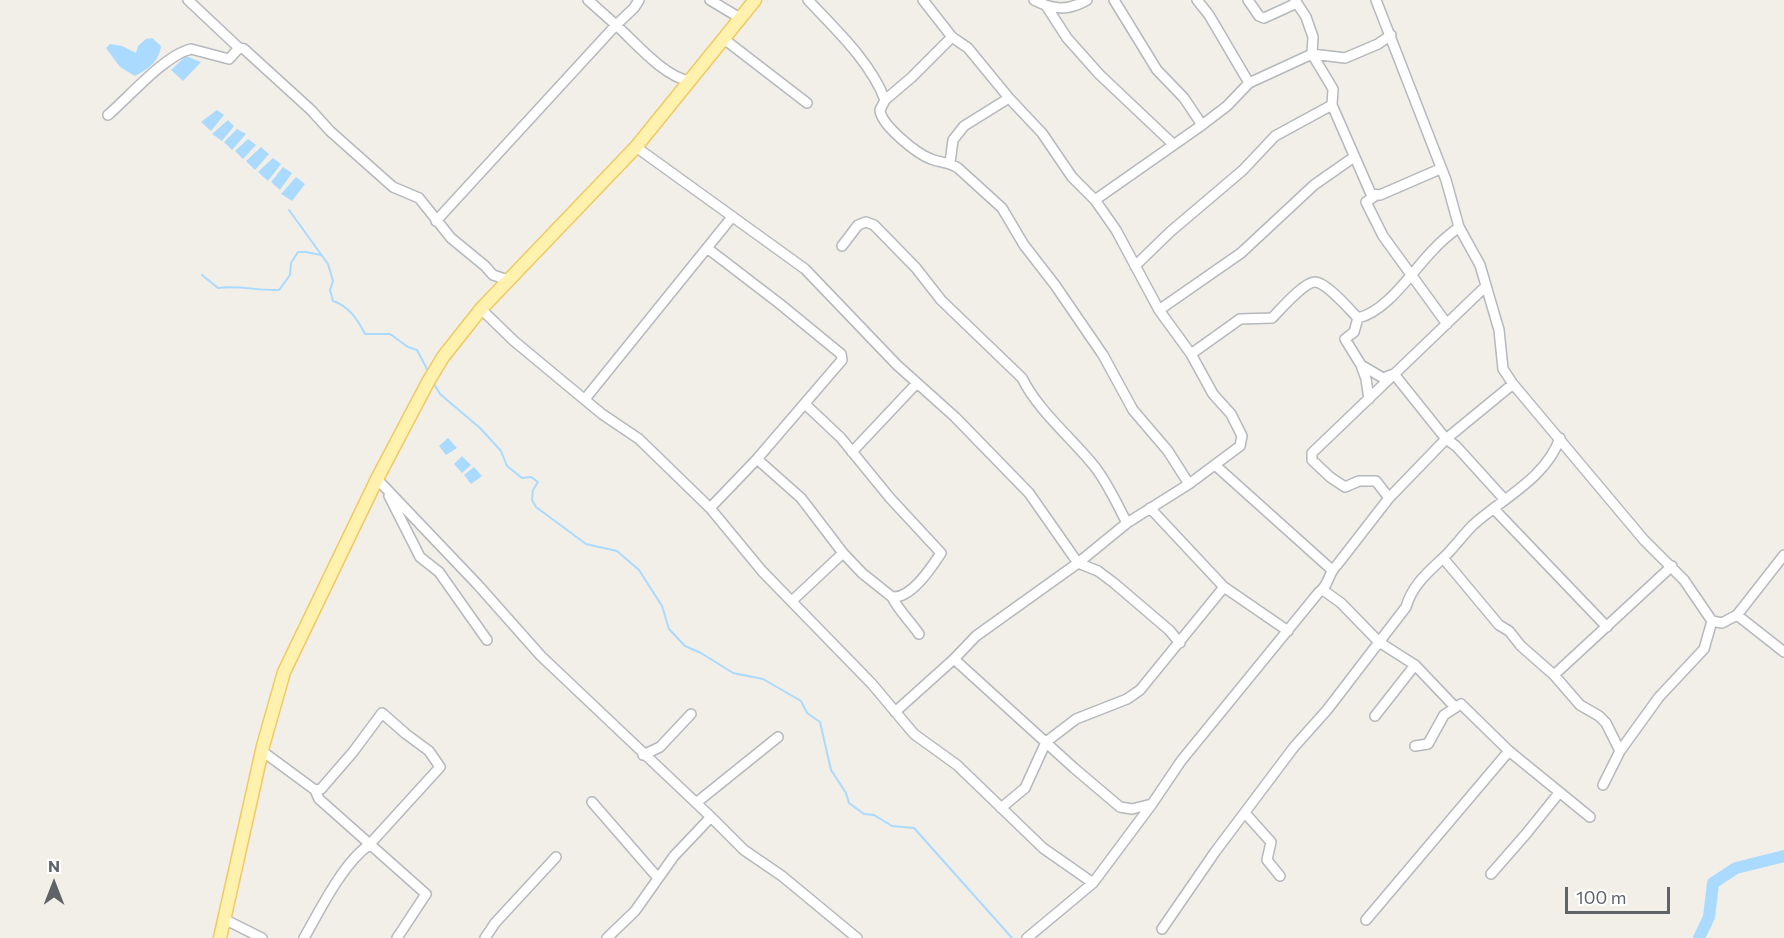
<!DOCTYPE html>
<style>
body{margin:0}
#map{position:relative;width:1784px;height:938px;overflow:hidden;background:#f1efe8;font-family:Commissioner,sans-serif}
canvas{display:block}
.north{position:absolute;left:24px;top:854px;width:60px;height:60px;-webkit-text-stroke:4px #fff;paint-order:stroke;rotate:0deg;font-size:16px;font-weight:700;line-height:24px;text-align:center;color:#5f6368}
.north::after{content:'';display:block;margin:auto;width:21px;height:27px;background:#5f6368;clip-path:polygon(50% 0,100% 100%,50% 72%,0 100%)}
.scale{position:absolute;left:1565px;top:887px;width:105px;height:27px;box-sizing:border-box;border:3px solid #5f6368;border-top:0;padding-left:8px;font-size:18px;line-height:21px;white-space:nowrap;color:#5f6368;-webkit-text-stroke:4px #fff;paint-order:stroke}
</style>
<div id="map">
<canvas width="1784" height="938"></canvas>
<div class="north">N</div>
<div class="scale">100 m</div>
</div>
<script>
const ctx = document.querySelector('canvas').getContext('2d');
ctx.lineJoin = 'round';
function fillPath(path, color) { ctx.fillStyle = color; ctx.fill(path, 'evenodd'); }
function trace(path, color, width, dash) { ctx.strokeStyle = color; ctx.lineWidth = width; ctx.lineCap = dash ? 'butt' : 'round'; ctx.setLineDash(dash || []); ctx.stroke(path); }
fillPath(new Path2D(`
 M152,38l9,8c-2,16 -13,23 -26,30l-15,-9 -14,-19 4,-4 12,2 14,7 2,-7 8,-7z
 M186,56l15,6 -18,19 -12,-11z
 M217,110l7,5 -13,16 -10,-9z
 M228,120l6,6 -12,15 -10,-7z
 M237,129l9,5 -14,16 -8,-8z
 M248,139l8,6 -13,14 -8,-8z
 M261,147l8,7 -14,16 -9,-9z
 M273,158l8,6 -13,17 -10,-9z
 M283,167l9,6 -12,17 -9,-8z
 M296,177l9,7 -13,17 -11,-7z
 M448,438l9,10 -11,7 -7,-9z
 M462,456l9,9 -9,8 -8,-9z
 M474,467l8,9 -11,8 -7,-9z`), '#aadaff');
trace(new Path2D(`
 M289,210l39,54 5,17 -3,9 3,11c16,5 25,19 32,33h25l18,13 9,3 11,21
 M202,275l16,13c21,-3 40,3 61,2l11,-15 1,-12 7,-11h8l15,3
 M433,382l7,12 40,34 21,23 6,15 15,12 9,-1 7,5 -5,8 -1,10 4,7 50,37 31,7 22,19 23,36 7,23 16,17 16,7 32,20 30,6 38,22 6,12 13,9 11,48 15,23 3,10 15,11 10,1 18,11 22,2 98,110`), '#aadaff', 2);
trace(new Path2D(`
 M1699,938l10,-21 4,-34 23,-15 48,-12`), '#aadaff', 12);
const minor = new Path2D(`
 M188,0l51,48
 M639,0l-5,8 -18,17c20,18 48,52 74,56
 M710,0l30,18
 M808,0c28,30 62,61 77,100l-5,10c1,15 37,44 51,49 10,4 18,3 27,9l44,40 22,37 31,40 48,70 30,55 35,41 21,33
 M1034,0c19,10 34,11 53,0
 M1114,0l43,70 27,28 18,27
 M1197,0l12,15 40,68
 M1248,0l11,16 5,2 33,-15
 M1295,0l11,17 7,20 -1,17 21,35 -1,16 39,89 9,1 60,-26
 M1376,0l70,180 13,47 21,38 19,65 4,39 10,15 131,156 40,40 28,41 10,2 15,-8 47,-60
 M1047,7l20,31 32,36 75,71
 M724,39l83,64
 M885,100l27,-23 40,-40
 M108,115c21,-18 57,-60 83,-66l38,10 10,-11 5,1 67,61 19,21 63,56 26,11 32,40 34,28 8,9 15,5
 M636,147l169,122 92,96 58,52 74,76 49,70 20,8 16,12 55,47 11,13
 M950,163l3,-23 11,-14 45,-28
 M1375,196l-9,6 17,34 64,88
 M1095,200l107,-75 25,-19 22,-23 63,-29 33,4 33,-14 13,-9
 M436,221l180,-196 -28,-25
 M842,246l16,-21 8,-3 8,3 42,43 25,32 81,78c17,34 49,59 73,89 13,17 22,37 32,56
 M707,248l73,56 61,50 1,6 -85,99 -47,49
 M1135,266l35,-34 73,-62 32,-34 57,-31
 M481,309l33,32 88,73 37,25 71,69 52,63 110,113 42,50 43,31 86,83 50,35
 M1159,310l82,-57 73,-68 40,-28
 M1358,318l-4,14 -9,7 16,26 22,13 11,-4 52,65 10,7 49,54
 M1191,354l49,-35 32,-1c8,-8 32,-36 43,-36 11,0 35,28 43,36 30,-7 55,-48 76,-69 7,-8 16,-15 25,-22
 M1361,365l5,14 3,20
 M585,399l147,-182
 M852,452l65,-69
 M757,459l44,39 42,55 19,20 30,24c19,2 39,-29 49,-44l-51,-55 -49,-60 -36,-34
 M1215,465l117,105
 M377,479l101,106 63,71 170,161 -37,39 -39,55 -28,27
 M389,496l31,61 19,15 48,68
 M1389,498l-13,-17h-17l-14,6 -15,-10 -18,-17v-7l174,-167
 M1150,508l74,79 64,44
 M1494,509l113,118
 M1443,558l56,67 10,6 12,15 33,29 26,30 19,11 7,7 14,28
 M1323,590l18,13 38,39 36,23 40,42
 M892,597c7,14 18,24 27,37
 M793,600l50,-47
 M1737,615l47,37
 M954,659l120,109 46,39 12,2 20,-5
 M1554,675l118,-109
 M895,712l59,-53 22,-23 102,-73 49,-40 62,-39 51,-38 2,-10 -11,-22 -18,-20 -22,-40 -32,-44 -43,-80 -21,-30 -23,-23 -30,-44 -33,-35 -41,-50 -16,-11 -29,-37
 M1375,716l40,-51
 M1415,746l13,-2 16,-29 17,-11 48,47 81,66
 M262,751l53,39 6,-1 32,-37 29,-39 24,21 23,17 11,16 -71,78c-26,18 -49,65 -65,93
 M643,755l17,-8 31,-33
 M1603,785l17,-34 39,-54 45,-48 8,-28
 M315,790l4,9 107,95 -29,44
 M592,802l66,76
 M696,803l82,-66
 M1001,808l24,-20 21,-46 30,-23 51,-20 13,-9 84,-103
 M1245,813l26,29 -4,18 13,16
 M711,817l33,33 38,26 75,62
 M1491,874l35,-40 33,-41
 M224,919l38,19
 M1366,920l143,-169
 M1162,929l53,-77 79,-105 33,-37 79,-103c6,-21 21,-34 36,-48 11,-10 20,-23 31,-34 30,-27 73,-47 87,-87
 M485,938l10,-15 61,-66
 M1027,938l66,-55 59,-79 29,-43 138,-169c10,-6 9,-19 18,-27l52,-67 57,-59 67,-55`);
const major = new Path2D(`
 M220,938l43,-192 21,-74 93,-193 51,-97 15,-25 38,-48 155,-162 119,-147`);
trace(minor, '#b5b8bc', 12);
trace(major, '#f2c960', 15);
trace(minor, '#fff', 9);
trace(major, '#fff2af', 12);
</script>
